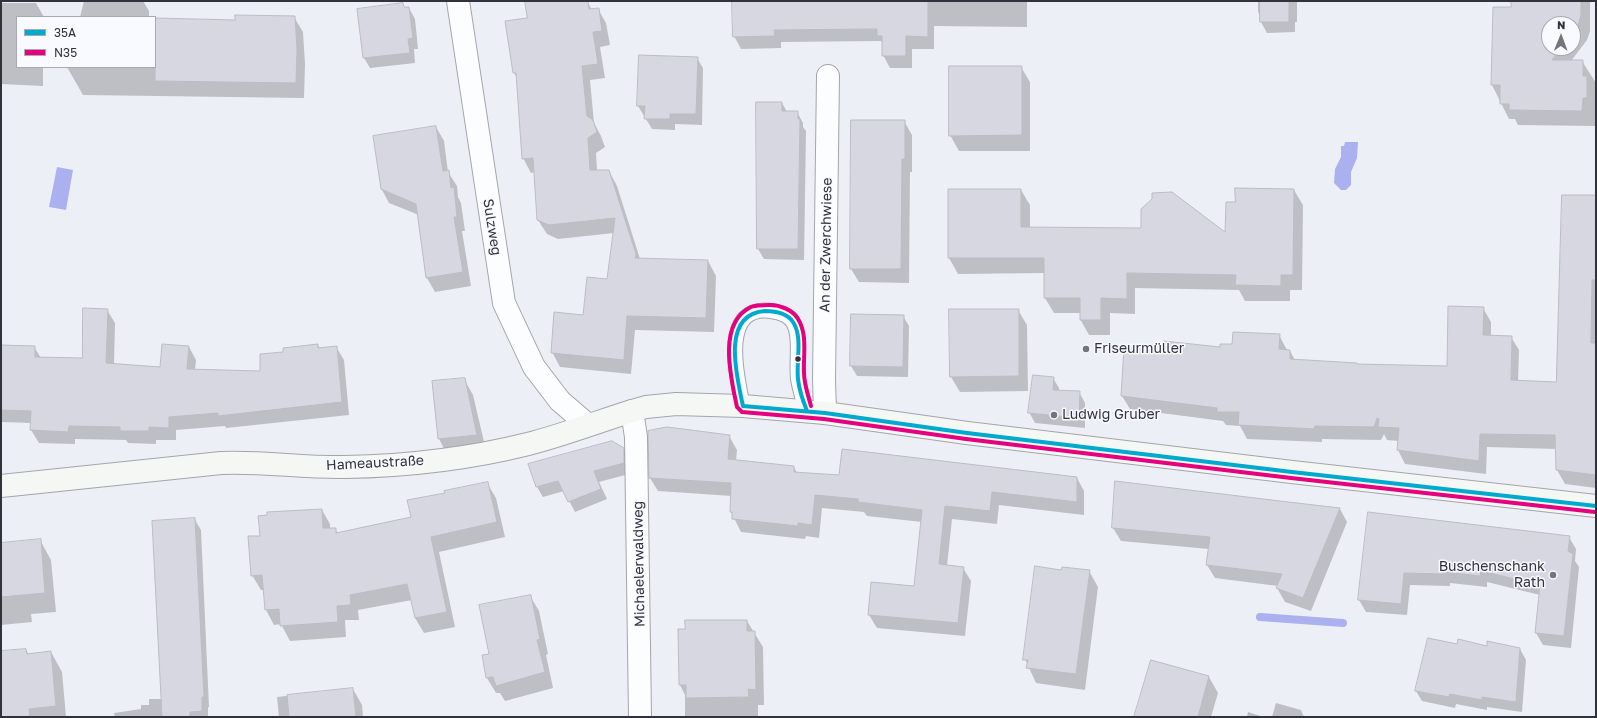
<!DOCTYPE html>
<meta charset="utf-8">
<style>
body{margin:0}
#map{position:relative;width:1597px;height:718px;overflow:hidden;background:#edeff7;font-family:"Golos Text",sans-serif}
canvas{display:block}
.frame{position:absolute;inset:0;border:2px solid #31333c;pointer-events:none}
.legend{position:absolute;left:16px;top:16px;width:140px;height:52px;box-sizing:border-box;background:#f9faff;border:1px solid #a9aab1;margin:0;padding:5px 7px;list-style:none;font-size:12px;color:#31333c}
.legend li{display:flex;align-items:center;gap:8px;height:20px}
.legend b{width:20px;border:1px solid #a9aab1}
.north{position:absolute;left:1541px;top:16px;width:40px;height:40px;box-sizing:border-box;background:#f9faff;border:1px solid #a9aab1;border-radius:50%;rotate:1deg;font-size:11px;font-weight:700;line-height:16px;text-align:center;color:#31333c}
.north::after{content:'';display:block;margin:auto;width:14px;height:18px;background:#73757d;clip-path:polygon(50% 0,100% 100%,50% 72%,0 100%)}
</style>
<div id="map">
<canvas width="1597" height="718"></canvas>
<div class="frame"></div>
<ul class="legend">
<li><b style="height:5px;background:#00a9ce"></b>35A</li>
<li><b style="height:5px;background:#e5007d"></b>N35</li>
</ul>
<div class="north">N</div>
</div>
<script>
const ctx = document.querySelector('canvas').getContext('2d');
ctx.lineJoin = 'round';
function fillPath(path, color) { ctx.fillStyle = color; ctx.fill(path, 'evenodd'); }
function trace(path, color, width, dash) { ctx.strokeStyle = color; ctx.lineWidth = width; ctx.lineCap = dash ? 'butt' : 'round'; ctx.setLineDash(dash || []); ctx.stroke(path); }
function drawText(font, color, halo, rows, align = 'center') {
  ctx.font = font + ' "Golos Text",sans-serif'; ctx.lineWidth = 3; ctx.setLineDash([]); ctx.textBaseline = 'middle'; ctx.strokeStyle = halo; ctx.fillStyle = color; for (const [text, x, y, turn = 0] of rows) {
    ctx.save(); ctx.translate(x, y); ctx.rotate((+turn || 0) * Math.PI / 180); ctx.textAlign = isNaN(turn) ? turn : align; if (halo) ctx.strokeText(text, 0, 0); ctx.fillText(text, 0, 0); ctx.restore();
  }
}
fillPath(new Path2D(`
 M1345,142h13l-1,16 -6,14v13l-5,5h-5l-7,-7 1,-14 6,-12v-11h3z
 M57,167l16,3 -7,40 -17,-3z`), '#abb1ef');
fillPath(new Path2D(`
 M84,1h59l6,10v6h-69z
 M539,1h48l5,9 6,-1 8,14 4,22 -10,2 5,31 -15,2 4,43 7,13 4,11 -9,6 1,18h12l8,15 23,73 68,2 8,15 -2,56 -79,-2 -4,44 -71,-7 -8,-15 32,-36 24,-36 6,-47 -56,6 -11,-5 -9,-14 -3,-48 -4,1 -8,-15 -5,-79 -4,-6 14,-55z
 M733,1h294v26l-93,-1v23h-22v19h-22l-7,-13v-11l-2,-3 -100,1v6l-40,1 -7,-13z
 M1258,1h39v21h-2v10l-28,1 -6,-11v-5l-3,-5z
 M1512,1h78v30l-3,9 -16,21h11l14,22v43l-78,-1 -3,-6h-6l-17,-34 20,-77zM1549,24h24v24h-24z
 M1,3h35l8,14h-27v50h26v19l-42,-2z
 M405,8h4l6,11 3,30h-4l1,14 -45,5 -6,-10z
 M294,17l9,15 2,32 -1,34 -221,-3 -16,-28h88v-48l81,2z
 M697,58l6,10 -1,57 -27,-1v6l-23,-1 -14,-23z
 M1021,67l9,15v69h-71l-9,-16z
 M782,103l5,9h10l6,11v4l3,4 -2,129 -40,-1 -6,-10z
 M904,121l8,14v37h-2l-1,111 -50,-1 -8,-13z
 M436,127l8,14 4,31 9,14 1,11 3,6 4,28h-3l9,55 -36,6 -8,-14 -8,-63 -30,-12 -8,-15 -7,-51z
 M949,190h72l9,15v23l196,6 10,-31 58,-13 9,15 -1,85h-12v11h-45l-6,-11 -104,-2v26l-25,-1v22h-21l-9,-16 1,-6h-27l-9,-15v-25l-87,1 -9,-16z
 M1596,196v292l-31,-4 -8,-14v-21l-70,-2 -1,27 -81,-10 -7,-14 1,-9 -12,-1 -3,-6 -3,6 -59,-1v3l-75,-3 -7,-13 -14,-1 -3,-4 -93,-12 -8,-13 42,-43 57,-5 58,-13 8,15 3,1 5,9 62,5 91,2 35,-59 8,14v14l20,1 8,13 -1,32 39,1z
 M107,310l8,13 -1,41 47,4 28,-21 7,13 -1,10 66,2 23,-19 34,-8 2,4 16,-2 8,13 5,55 -123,13 -1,-2 -49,4v10h-20v4l-28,-1 -2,-3 -51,-1v5l-36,-1 -8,-13v-7l-30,-1v-76l33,1 7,11 42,1z
 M1018,310l9,15 1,66 -68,1 -9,-15z
 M903,316l6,10 -1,51 -51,-1 -6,-10z
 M1053,378l6,10v3l20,1 6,11v25l-50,-5 -6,-11z
 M464,379l9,16 13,55 -39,4 -8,-15z
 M729,436l8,14 -1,11 58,6 3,6 43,3 237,2 7,13v24l-85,-10 -2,19 -45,-5 -5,47 16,2 8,13 -6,55 -88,-8 -8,-13 46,-28 7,-65 -55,-6 -3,-4 -42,-4 -3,30 -13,-2 -1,3 -64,-7 -10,-20 1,-16 -74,-5 -8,-13z
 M623,449l6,11v14l-30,8 8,17 -32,13 -11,-21 -21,6 -6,-10z
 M1116,482l224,27 7,13 -36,89 -26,-9 -8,-14 1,-2 -63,-8 -8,-13 2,-16 -88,-8 -8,-13z
 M487,483l9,15 9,39 -66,15 16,75 -31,6 -9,-15 -3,-18 -54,10 1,10h-14l1,17 -56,4 -9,-17 -7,1 -8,-15 -2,-20h-3l-9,-15 9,-39 61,-26 8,14v5h5l3,4 74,-16 34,-23z
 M1369,513l200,24 7,12 -1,12 4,6 -8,81 -28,-3 -7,-12 4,-38 -53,-13v5l-37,-4v3l-40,-1 -3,30 -41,-3 -7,-12z
 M195,520l6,10 8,177h-1v10h-93l-1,-4 27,-4v-4h8v-6h13z
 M40,540l11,20 5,52 -25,2 1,8 -31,3v-81z
 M1062,571h27l9,16 -13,103 -49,-7 -11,-24z
 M530,596l9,15 9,43 -2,1 7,33 -48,13 -5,-8h-4l-9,-15 -4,-22 7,-1z
 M747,621l16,26 1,58h-6v12h-73v-22l-5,-10 -1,-55z
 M1458,645l62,4 6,11 -4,52 -35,-5v3l-31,-6 -1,4 -33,-7 -6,-10z
 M26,650l3,5 22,-3 11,20 4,45h-65v-65z
 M1151,661l58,16 9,16 -7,24h-76z
 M353,689l9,16 1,12h-84l-2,-20z
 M1276,703l25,7 3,7h-32z
 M1248,712l15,5h-16z`), '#0003');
trace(new Path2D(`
 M1260,617l83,6`), '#abb1ef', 8);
const building = new Path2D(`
 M525,1h63l1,8 10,-1 3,23 -9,1 5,32 -16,2 5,50 6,4 4,12 -9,6 2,32h19l27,84 -1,4 73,2 -2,58 -79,-2 -3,44 -73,-7 3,-41 29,3 4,-38 20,2 8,-61 -66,7 -12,-5 -4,-62 -11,1 -6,-86h-3l-8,-52 22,-3z
 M732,1h196v36l-22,-1v20h-24v-20h-5v-7l-103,1 1,6 -42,1z
 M1260,1h29v21h-29z
 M1511,1h70v14l-3,10 -5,7v-8h-24v24h12l-9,12h31v16h4v22h-4l-1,13 -73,-1v-6h-9v-19h-9l2,-78h18z
 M403,3l1,4h5l4,31 -5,1 2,14 -47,5 -6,-49z
 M235,15l60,1 2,33 -1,34 -141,-2v-63l80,2z
 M639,55l59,2 -2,57h-26v5h-26l1,-13h-8z
 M949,66h73v69l-73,1z
 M756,102h26v9h16v8h2l-2,130h-41z
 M851,120h54v39h-3l-1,110h-51z
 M436,126l7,45 6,-1 2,18 3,-1 3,30h-3l9,55 -37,6 -10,-74 -35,-15 -8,-53z
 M1235,188l59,1 -1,86h-12v11l-46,-1 1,-10 -109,-2v26l-26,-1v22h-21v-22h-36v-40h-96v-69h73v38l120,1v-19l11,-10v-6l20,-1 53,40 1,-30h9z
 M1562,195h34v85h-4l-1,63h5v132l-40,-5 -1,-35 -75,-1 -1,27 -82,-11 2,-22 -21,-1 1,-8 -2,-1 -3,9 -59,-1 -1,3 -76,-4 1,-13h-22v-4l-96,-12 3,-49 39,5 1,-11 56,6v-3h12l1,-12 47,2 -1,15 11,1v9l67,4v1l90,2 1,-60 36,1 -1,28 29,1 -1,44 45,2z
 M83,308l25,1 -2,54 54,4 2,-23 27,2 -2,23 73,2v-17l23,-2v-4l35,-4v4l19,-2 5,56 -124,14v-3l-49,4v11l-20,-1v4h-29v-4l-51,-1 -1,6 -38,-2 1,-19 -30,-1v-65l34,1v11l47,1z
 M949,309h70v67l-69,1z
 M851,314l53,1 -1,52 -53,-1z
 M1033,375l21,2 -1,13 27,1 -1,27 -51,-5z
 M465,378l12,57 -39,4 -6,-58z
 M667,427l63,8 -2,24 66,7v6l45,3 3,-26 235,28v25l-85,-10 -2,19 -45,-5 -6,58 25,3 -6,56 -90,-8 3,-33 43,4 8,-76 -64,-8v-3l-43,-4 -3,30 -14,-2v3l-66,-7v-7h-2l1,-29 -82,-5 -1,-47z
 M612,441l12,7v15l-30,8 7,18 -33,13 -10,-21 -22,6 -8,-23z
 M1115,481l165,20 60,7 -37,90 -27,-10 6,-14 -76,-9 4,-28 -98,-9z
 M488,482l9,40 -66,15 16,75 -32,6 -8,-34 -57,11 1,10 -14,1 1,16 -58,4 -1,-17 -14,1 -3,-35 -11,1 -3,-40h12l-2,-20 9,-1v-3l55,-3 1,19h13v5l75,-16 -4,-17 38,-7 -1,-2z
 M1368,512l202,24 -2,15 5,3 -9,82 -29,-3 5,-48 -59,-14 -1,5 -36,-4 -1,2 -39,-1 -3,31 -43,-4z
 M195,518l9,179h-2v14l-12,1v5h-28l-10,-196z
 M41,539l4,54 -44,4v-54z
 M1035,566l26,4 1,-3 28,3 -14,104 -50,-6 2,-8h-5z
 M531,595l9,44 -3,1 8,32 -49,14 -3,-9 -7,1 -4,-23 7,-1 -10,-49z
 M685,620h62v11h8l1,59 -8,-1 1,8 -63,1v-13h-7l-1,-56h7z
 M1428,638l29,6 1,-5 29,7v-5l33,7 -4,54 -34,-5v3l-32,-6 -1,3 -34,-6z
 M26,649l1,5 24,-3 5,55 -27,3 1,8h-29v-66z
 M1151,660l58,16 -11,41h-64z
 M353,688l3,29h-67l-2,-22z`);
fillPath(building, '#d6d7e0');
trace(building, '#bbbcc4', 1);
const lane = new Path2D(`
 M743,406c-6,-28 -24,-102 28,-95 8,1 19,4 23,13 7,16 2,37 4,55 2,11 5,22 9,32`);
const street = new Path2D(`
 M458,1l46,302 30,64 26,34 28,24
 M632,411l4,26 4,280
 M825,413l-1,-34 4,-303`);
const secondary = new Path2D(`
 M1,486l220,-23c41,-2 83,5 124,4 61,-1 123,-8 183,-23 35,-9 69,-22 104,-33l14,-4 30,-3 67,2 82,7 142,20 325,39 304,34`);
trace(lane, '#a3a5ac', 16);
trace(street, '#a3a5ac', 24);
trace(secondary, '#a3a5ac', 24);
trace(lane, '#fcfdfe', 14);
trace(street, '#fcfdfe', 22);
trace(secondary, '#f5f7f4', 22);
trace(new Path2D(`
 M743,406l82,7 142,20 325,39 304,34
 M743,406c-6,-29 -23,-92 22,-95 10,0 22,2 28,11 10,15 3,39 5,57 1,11 5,22 9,32`), '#00a9ce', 4);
trace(new Path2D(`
 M811,406c-3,-11 -7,-22 -7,-33 -1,-17 4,-38 -6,-54 -5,-9 -18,-14 -28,-14 -6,0 -14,0 -19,2 -34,16 -20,71 -14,100l5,5 82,7 142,20 325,39 304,34`), '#e5007d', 4);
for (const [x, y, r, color] of [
 [1086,349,4,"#73757d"],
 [798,359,3.5,"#31333c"],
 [1054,415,4,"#73757d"],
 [1553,575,4,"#73757d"]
]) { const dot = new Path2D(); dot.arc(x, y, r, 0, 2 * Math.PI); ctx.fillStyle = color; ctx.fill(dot); trace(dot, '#f9faff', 1.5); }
drawText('14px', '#31333c', '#f9faff', [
 ["Sulzweg",492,227,81],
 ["An der Zwerchwiese",826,245,-89],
 ["Hameaustraße",375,463,-3],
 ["Michaelerwaldweg",639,564,-91]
]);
drawText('14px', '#31333c', '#f9faff', [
 ["Friseurmüller",1094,349],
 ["Ludwig Gruber",1062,415],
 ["Buschenschank",1545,567,"right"],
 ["Rath",1545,583,"right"]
], 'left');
</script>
